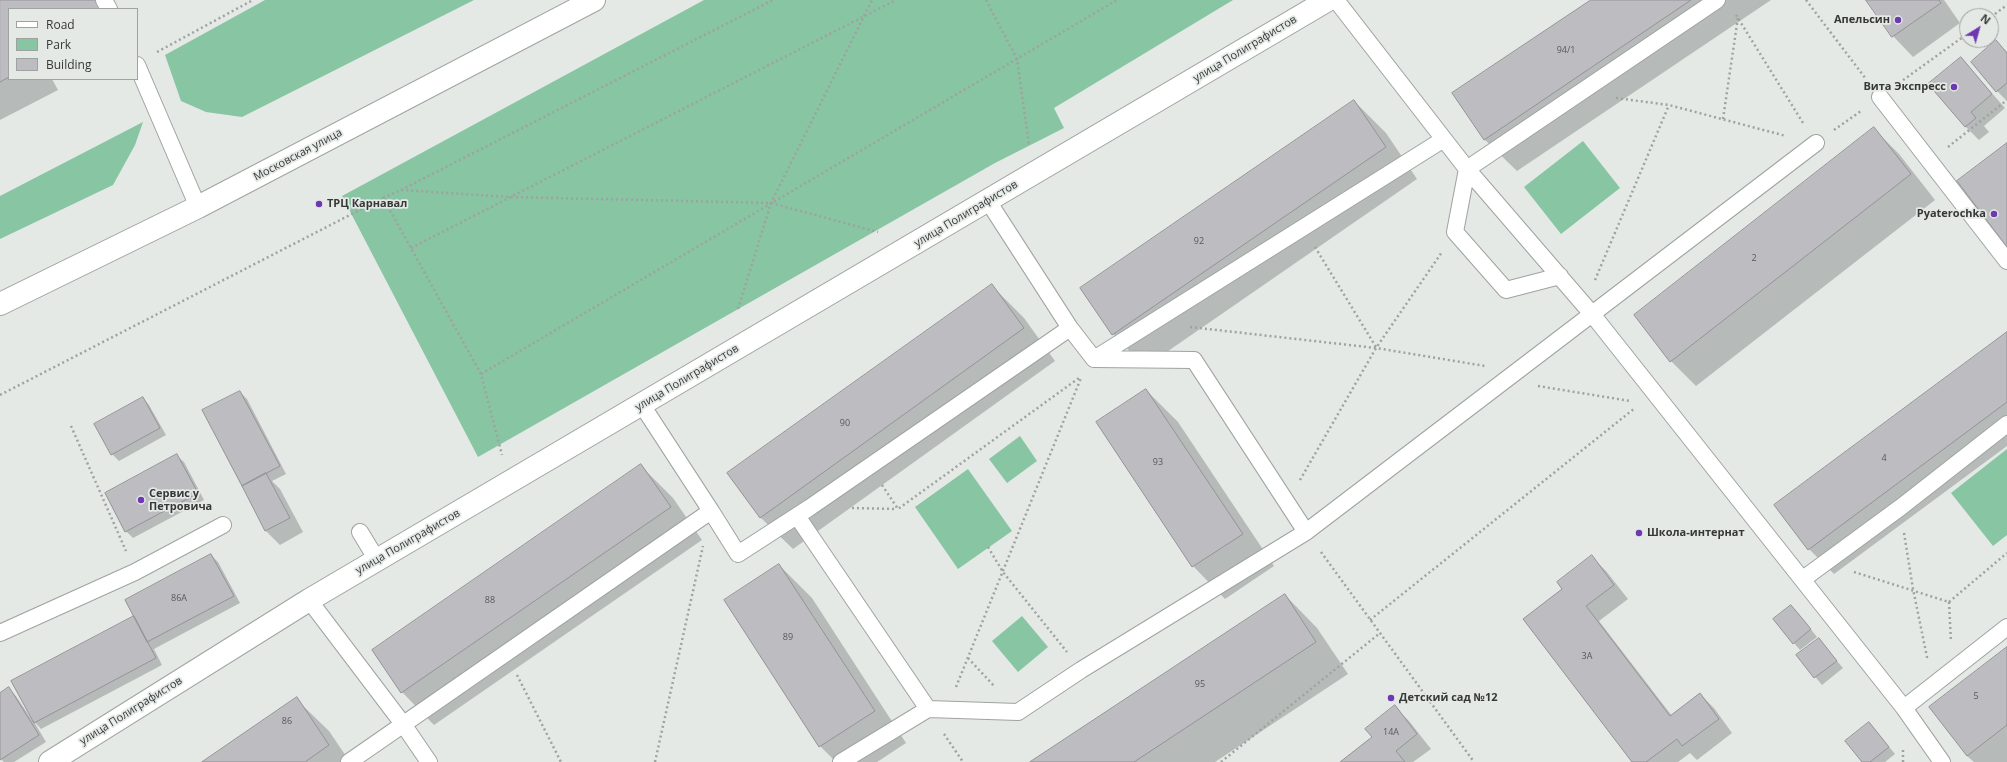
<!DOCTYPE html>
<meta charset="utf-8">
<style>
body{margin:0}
#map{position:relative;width:2007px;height:762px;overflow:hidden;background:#e4e9e6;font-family:"Open Sans",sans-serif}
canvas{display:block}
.legend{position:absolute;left:8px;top:8px;width:130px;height:72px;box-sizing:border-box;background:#e4e9e6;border:1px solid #9ea2a0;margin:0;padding:5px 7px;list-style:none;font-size:12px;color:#363837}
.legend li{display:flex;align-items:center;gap:8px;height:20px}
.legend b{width:20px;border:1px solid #9ea2a0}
.north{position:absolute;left:1959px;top:8px;width:40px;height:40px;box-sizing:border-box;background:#e4e9e6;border:1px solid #9ea2a0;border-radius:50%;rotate:37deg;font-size:11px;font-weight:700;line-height:16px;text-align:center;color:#363837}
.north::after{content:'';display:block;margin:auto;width:14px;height:18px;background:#6e39b0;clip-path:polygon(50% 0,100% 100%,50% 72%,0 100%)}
</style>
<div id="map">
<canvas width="2007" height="762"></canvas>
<ul class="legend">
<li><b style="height:5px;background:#fff"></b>Road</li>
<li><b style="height:11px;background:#87c5a3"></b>Park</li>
<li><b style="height:11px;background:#bdbcc0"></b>Building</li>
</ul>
<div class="north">N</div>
</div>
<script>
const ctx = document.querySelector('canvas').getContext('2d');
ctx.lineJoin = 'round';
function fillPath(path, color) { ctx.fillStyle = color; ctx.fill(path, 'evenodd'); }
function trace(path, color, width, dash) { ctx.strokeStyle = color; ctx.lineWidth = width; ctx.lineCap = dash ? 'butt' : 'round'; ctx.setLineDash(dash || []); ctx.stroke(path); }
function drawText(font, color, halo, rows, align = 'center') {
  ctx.font = font + ' "Open Sans",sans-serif'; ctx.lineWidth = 3.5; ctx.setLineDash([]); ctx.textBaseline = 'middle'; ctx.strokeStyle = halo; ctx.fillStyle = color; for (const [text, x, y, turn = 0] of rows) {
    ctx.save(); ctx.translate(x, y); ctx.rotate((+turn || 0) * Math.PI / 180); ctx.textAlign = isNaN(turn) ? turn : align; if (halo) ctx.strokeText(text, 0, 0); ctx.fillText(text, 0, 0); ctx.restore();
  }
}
fillPath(new Path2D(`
 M265,0h209l-232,117 -36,-5 -25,-11 -16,-46z
 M704,0h529l-179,108 10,20 -69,35 -517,294 -136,-261z
 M143,122l-8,23 -22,40 -113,54v-43z
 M1583,141l37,47 -59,46 -37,-47z
 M1020,436l17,25 -30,22 -18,-24z
 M2007,449v86l-14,11 -42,-53z
 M968,469l44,62 -54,38 -43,-62z
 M1022,616l26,31 -30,25 -26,-31z`), '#87c5a3');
fillPath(new Path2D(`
 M0,0l9,9v70h43l6,11 -58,30z
 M1592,0h179l-254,171 -33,-32z
 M1867,0h77l16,23 -47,34 -20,-21z
 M1996,42l11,10v49l-10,-10z
 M1961,58l44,50 -21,18 5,6 -10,8 -14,-14z
 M1354,101l32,32 31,46 -272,188 -32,-33 -32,-46z
 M1874,129l25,25 36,46 -239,186 -25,-25 -36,-46z
 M991,285l33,33 31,43 -262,188 -33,-32z
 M2007,333v113l-173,128 -25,-25z
 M1146,390l32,32 96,144 -49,33 -32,-33z
 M240,392l7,7 39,75 -14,7 8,8 23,43 -23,13 -14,-14 -63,-120z
 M143,398l6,7 17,30 -47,26 -7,-7z
 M177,456l7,6 20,38 -71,38 -7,-7z
 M641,466l32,32 29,42 -268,185 -32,-33 -29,-42z
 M211,555l7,7 22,41 -86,46 8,16 -121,64 -8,-9 13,22 -32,20h-10l-3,-3 -1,-65 9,-5 7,7 16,24 1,-1 102,-103z
 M1592,557l14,14 22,28 -29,22 73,95 28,-22 14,14 18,25 -35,27 -7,-7 -12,9h-45l-70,-173z
 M779,565l33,33 94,145 -29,19h-41l-16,-16z
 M1285,595l32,33 31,46 -133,88h-183z
 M1798,613l19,24 -17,13 -6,-7z
 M1818,639l25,29 -21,17 -25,-30z
 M2007,648v114h-33l-7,-6z
 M296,699l33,32 21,31h-146z
 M1395,707l14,14 22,28 -18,13h-71l31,-25z
 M1876,731l19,23 -10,8h-21z`), '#0003');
const building = new Path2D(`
 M0,0h97l4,9h-92v68l-9,5z
 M1591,0h100l-207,140 -32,-47z
 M1866,0h73l2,3 -49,34z
 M1996,40l11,13v30l-11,9 -25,-30z
 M1961,57l31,37 -21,18 5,6 -11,9 -37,-43z
 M1354,100l32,47 -274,188 -32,-47z
 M1874,127l37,47 -241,188 -36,-47z
 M2007,143v104l-50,-66z
 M992,284l32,44 -264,190 -33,-45z
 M2007,332v70l-199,148 -34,-45z
 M1146,389l97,145 -51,33 -96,-145z
 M240,391l40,75 -38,20 -40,-76z
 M143,397l17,31 -49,27 -17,-31z
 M177,454l21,39 -73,39 -20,-39z
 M641,464l30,43 -270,186 -29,-43z
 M266,473l24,45 -25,13 -23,-45z
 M211,554l23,42 -87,46 -22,-42z
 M1592,555l22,30 -28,21 84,110 30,-23 19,26 -37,27 -5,-7 -31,23h-14l-109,-143 39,-30 -5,-7z
 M779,564l96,147 -56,36 -95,-147z
 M1285,594l31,48 -182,120h-104z
 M1791,605l20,24 -18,15 -20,-25z
 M134,616l22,42 -122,65 -23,-42z
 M1819,638l18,23 -23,17 -18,-23z
 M2007,647v78l-40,31 -38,-49z
 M9,687l30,48 -39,25v-67z
 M297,697l32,48 -24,17h-103z
 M1395,705l22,29 -21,17 9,11h-65l32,-25 -7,-8z
 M1869,722l20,25 -19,15h-8l-17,-21z`);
fillPath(building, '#bdbcc0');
trace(building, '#939296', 1);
const lane = new Path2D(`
 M104,0l5,9
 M137,65l61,142
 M1880,97l127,164
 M1816,143l-224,171 312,394 38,54
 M1560,276l-54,14 -51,-58 12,-63 250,-169
 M1070,328l24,31 350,-220
 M1094,359l100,1 112,172
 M642,405l69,106
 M797,516l131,193 90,3 63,-42 225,-138 286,-218 -125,-145 -131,-169
 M360,532l17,28
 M1803,579l98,-72 106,-83
 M309,600l94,124 26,38
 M0,633l135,-61 88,-47
 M1904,708l103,-81
 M349,762l362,-251 27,43 71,-46 261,-180 -82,-127
 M841,762l87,-53`);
const street = new Path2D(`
 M50,762l259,-162 1019,-600`);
const primary = new Path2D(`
 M0,304l198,-97 396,-207`);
trace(lane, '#9fa3a1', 18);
trace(street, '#9fa3a1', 24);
trace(primary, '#9fa3a1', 24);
trace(new Path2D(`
 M986,0l31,59 12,86
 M1806,0l60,79
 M1736,15l67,108
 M1991,17l16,-12
 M157,52l96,-52
 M1899,83l68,-49
 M1616,98l53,7 117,31
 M1723,119l15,-102
 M1834,130l27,-19
 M1948,147l59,-47
 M401,190l372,-190
 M383,198l18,-8 109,7 261,6 107,29
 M1315,247l61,100
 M411,248l485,-248
 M1595,280l74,-175
 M738,309l33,-106 101,-203
 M1190,327l186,21 109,18
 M481,374l636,-374
 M1538,386l92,15
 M0,395l383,-197 98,176 21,81
 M71,426l55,125
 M1300,480l76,-132 66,-96
 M882,485l16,24 181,-131
 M852,508l45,1
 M1904,533l9,56 14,68 -1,3
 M988,547l15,25 64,80
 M1321,552l153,210
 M1854,572l95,30
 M1949,602l58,-49
 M1949,602l2,40
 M1370,620l265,-212
 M968,658l27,29
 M517,675l44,87
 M956,687l125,-309
 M944,734l19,28
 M655,762l48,-216
 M1221,762l159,-129
 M1903,762v-12`), '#9ea2a0', 2.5, [2, 3]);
trace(lane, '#fff', 16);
trace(street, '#fff', 22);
trace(primary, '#fff', 22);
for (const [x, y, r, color] of [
 [1898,20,4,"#6e39b0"],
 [1954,87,4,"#6e39b0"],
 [319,204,4,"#6e39b0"],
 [1994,214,4,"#6e39b0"],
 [141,500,4,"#6e39b0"],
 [1639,533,4,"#6e39b0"],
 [1391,698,4,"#6e39b0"]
]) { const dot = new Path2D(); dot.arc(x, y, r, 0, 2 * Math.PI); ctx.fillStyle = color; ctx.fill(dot); trace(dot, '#e4e9e6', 1.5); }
drawText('9px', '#585959', null, [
 ["94/1",1566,50],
 ["92",1199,241],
 ["2",1754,258],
 ["90",845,423],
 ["4",1884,458],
 ["93",1158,462],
 ["86А",179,598],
 ["88",490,600],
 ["89",788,637],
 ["3А",1587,656],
 ["95",1200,684],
 ["5",1976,696],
 ["86",287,721],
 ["14А",1391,732]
]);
drawText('bold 11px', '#363837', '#e4e9e6', [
 ["Апельсин",1890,20,"right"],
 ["Вита Экспресс",1946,87,"right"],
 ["ТРЦ Карнавал",327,204],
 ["Pyaterochka",1986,214,"right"],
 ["Сервис у",149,494],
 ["Петровича",149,507],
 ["Школа-интернат",1647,533],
 ["Детский сад №12",1399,698]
], 'left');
drawText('11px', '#363837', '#e4e9e6', [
 ["улица Полиграфистов",1245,49,-31],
 ["Московская улица",298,155,-28],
 ["улица Полиграфистов",966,214,-31],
 ["улица Полиграфистов",687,378,-31],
 ["улица Полиграфистов",408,542,-30],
 ["улица Полиграфистов",131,711,-32]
]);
</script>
